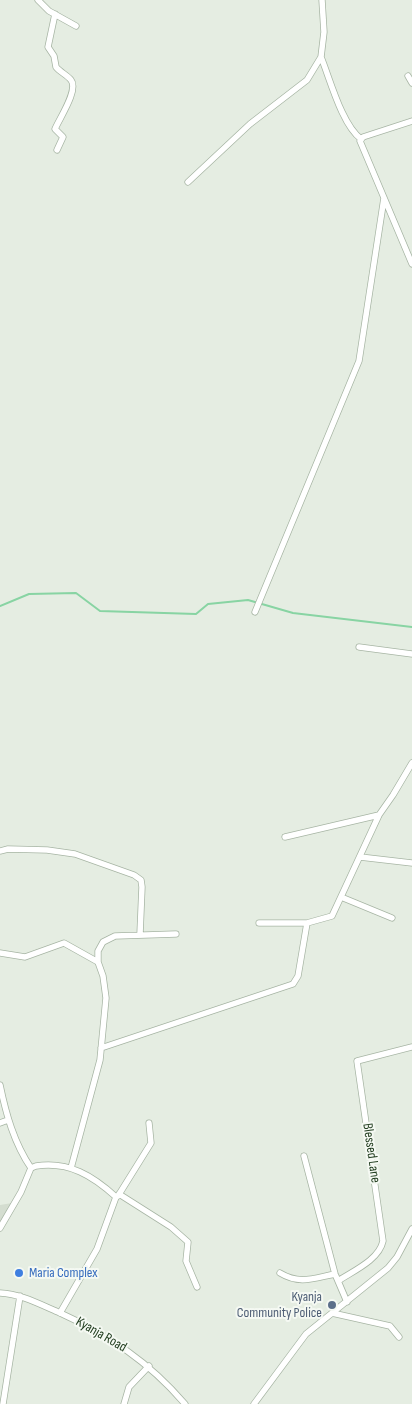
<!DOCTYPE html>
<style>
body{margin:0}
canvas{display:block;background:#e5ede2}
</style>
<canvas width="412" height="1404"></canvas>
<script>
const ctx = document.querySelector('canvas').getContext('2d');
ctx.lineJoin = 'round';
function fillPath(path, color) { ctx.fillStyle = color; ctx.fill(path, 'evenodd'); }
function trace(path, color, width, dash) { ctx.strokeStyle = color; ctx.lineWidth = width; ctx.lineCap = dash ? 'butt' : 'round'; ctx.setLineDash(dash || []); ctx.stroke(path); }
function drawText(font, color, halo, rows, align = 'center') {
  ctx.font = font + ' "Sofia Sans Condensed",sans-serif'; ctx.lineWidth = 4; ctx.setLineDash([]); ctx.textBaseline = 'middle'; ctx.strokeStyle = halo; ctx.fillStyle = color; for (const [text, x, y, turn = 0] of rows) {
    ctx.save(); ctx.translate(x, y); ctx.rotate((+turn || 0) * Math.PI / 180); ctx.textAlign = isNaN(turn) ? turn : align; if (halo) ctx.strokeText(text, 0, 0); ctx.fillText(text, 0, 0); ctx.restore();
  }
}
fillPath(new Path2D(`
 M12,1203l-12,22v-20z`), '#d4ddd0');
trace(new Path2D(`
 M0,606l29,-12 47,-1 24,18 96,3 12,-10 40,-4 45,13 119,14`), '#88d4a3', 2);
const street = new Path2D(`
 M38,0l11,11 27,15
 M55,14l-7,33 6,9 2,11c4,5 11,8 15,13 8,10 -12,39 -16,49l8,8 -6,13
 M321,57c9,22 21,68 40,82
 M408,76l4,7
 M412,121l-49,16 -3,4 52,123
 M188,182l62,-58 57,-44 14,-23 3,-25 -2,-32
 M255,612l104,-251 25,-163
 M359,647l53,7
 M285,837l94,-22
 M0,851l8,-2 39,1 28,4 59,21 7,5 1,7 -2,47
 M360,857l52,6
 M341,897l51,21
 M259,923h48l25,-7 47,-101 14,-20 19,-32
 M0,953l25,4 39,-14 34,19
 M101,1048l192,-64 5,-8 9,-53
 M0,1085c6,29 14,58 31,83
 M0,1123l8,-3
 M304,1156l31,118 12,28
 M71,1168l29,-108 6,-62 -3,-22 -5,-14v-11l5,-9 12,-6 61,-2
 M119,1194l52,33 17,15 -2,19 11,26
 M118,1196l33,-53 -2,-20
 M0,1228l21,-36 10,-24 5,-2c33,-5 57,10 80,31l-19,52 -37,64
 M280,1273c20,12 34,5 55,1
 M338,1281c15,-10 41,-21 45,-40l-26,-180 55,-14
 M0,1293c21,1 39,11 58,19 51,23 91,50 127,92
 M332,1313l58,13 9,11
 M3,1404l17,-108
 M124,1404l5,-17 20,-21
 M254,1404l52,-70 82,-66 9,-11 15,-28`);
trace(street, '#a7b5a4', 7);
trace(street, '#fff', 5.5);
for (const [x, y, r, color] of [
 [19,1273,5,"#3f7fe0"],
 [332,1305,5,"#5c6f8a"]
]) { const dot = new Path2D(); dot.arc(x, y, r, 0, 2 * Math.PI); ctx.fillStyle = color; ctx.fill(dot); trace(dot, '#f5f9f3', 2); }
drawText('14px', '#233f21', '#f5f9f3', [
 ["Blessed Lane",371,1153,82],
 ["Kyanja Road",101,1335,30]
]);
drawText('14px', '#366cbe', '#f5f9f3', [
 ["Maria Complex",29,1273]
], 'left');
drawText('14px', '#4e5e75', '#f5f9f3', [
 ["Kyanja",322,1297],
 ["Community Police",322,1313]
], 'right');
</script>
